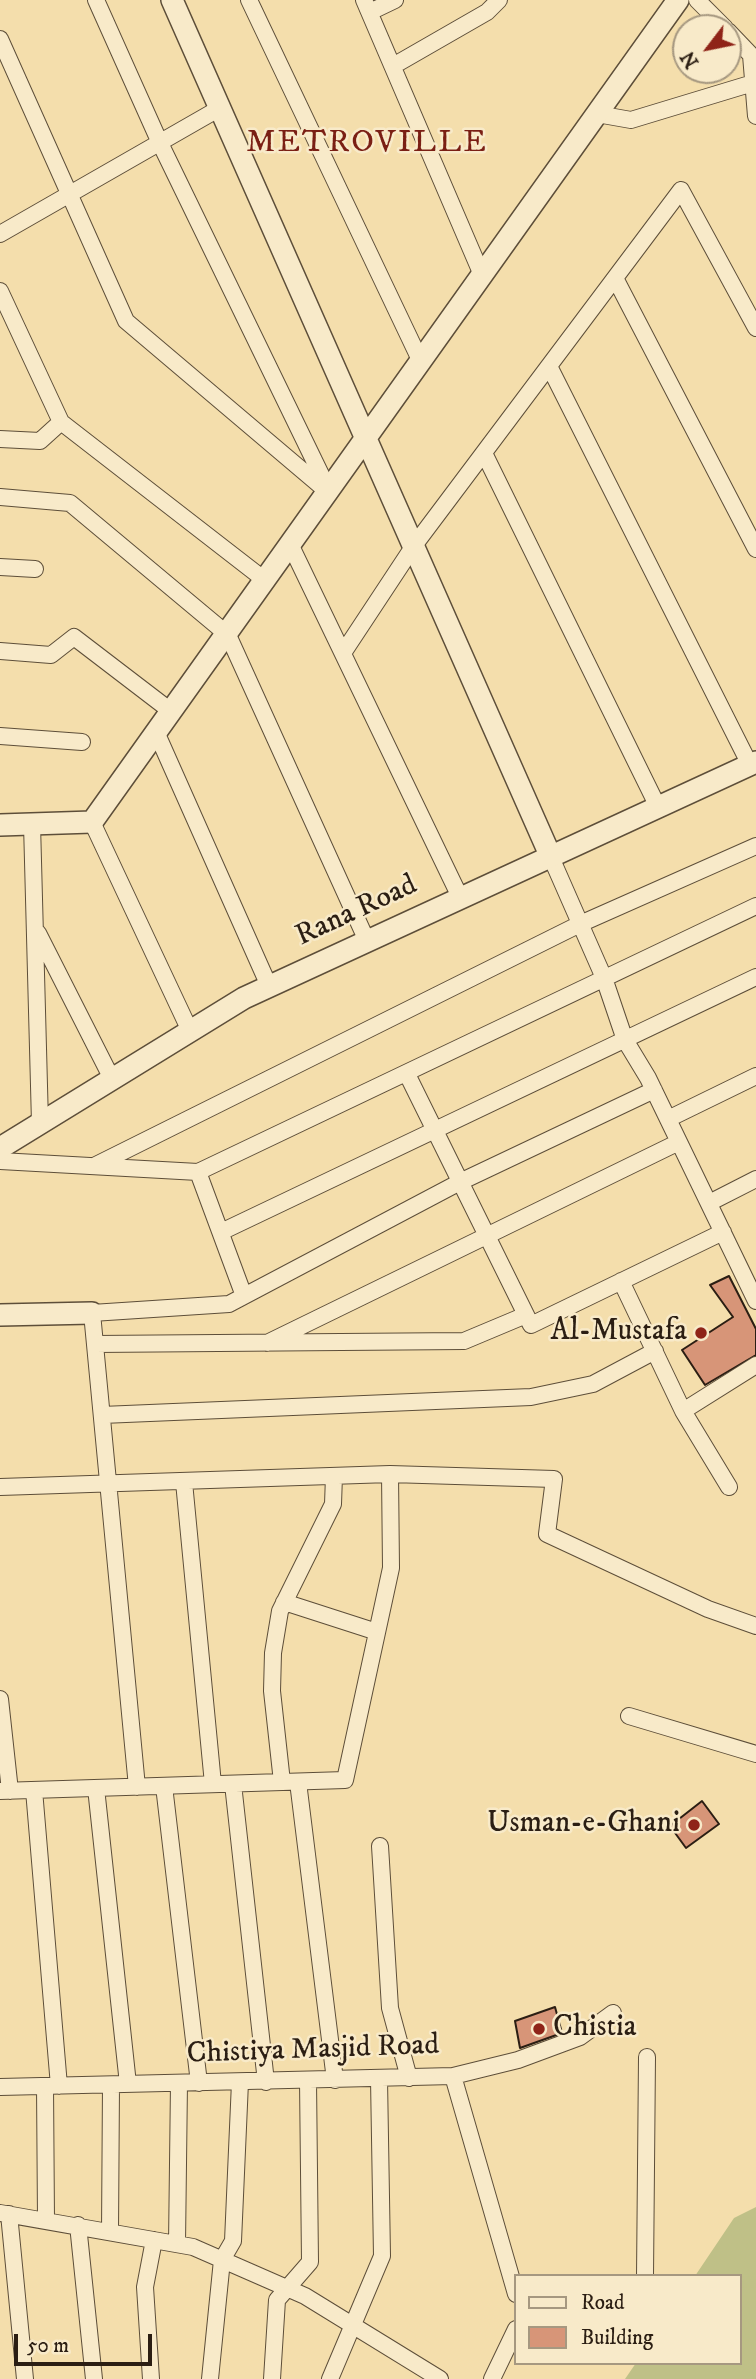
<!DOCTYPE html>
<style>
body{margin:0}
#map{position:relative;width:756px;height:2379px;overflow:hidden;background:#f4deac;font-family:"IM FELL DW Pica",serif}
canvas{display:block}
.legend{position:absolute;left:514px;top:2274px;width:228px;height:91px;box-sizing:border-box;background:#f8eac9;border:2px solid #a69880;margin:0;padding:9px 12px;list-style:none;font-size:21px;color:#2b1e13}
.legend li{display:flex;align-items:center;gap:14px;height:35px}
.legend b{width:35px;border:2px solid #a69880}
.north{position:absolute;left:672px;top:14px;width:70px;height:70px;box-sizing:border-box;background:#f8eac9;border:2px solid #a69880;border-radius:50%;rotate:238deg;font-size:19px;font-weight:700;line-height:28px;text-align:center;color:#2b1e13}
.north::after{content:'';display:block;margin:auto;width:24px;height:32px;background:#8f2418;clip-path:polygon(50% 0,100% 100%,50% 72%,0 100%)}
.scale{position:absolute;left:14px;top:2334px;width:138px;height:32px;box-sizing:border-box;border:4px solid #2b1e13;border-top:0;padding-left:9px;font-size:21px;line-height:24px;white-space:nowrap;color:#2b1e13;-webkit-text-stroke:5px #f8eac9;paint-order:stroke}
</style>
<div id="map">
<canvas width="756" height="2379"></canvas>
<ul class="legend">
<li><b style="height:9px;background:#f8eac9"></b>Road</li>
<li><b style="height:19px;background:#d79578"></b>Building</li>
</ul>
<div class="north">N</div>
<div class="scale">50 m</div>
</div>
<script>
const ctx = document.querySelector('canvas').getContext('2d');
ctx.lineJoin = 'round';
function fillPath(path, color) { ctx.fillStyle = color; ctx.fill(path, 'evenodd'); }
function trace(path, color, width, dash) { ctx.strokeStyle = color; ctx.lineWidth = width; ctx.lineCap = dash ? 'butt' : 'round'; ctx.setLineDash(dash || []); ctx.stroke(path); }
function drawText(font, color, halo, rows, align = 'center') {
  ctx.font = font + ' "IM FELL DW Pica",serif'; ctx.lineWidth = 5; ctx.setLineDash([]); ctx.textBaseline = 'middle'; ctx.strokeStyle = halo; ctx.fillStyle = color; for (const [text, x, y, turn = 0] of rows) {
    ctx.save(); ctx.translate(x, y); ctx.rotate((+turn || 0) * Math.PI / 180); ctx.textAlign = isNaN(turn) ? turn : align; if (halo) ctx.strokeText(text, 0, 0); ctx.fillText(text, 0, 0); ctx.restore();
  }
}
fillPath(new Path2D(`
 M756,2207v172h-131l11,-16h104v-87h-45l39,-58z`), '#bfc087');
const building = new Path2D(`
 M729,1276l27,53v26l-51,30 -23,-35 51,-33 -23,-32z
 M702,1801l17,23 -33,24 -16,-22z
 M555,2007l7,26 -42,15 -5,-27z`);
fillPath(building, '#d79578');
trace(building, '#2b1e13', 2);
const minor = new Path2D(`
 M96,0l64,143 167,344
 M249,0l172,362
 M364,0l118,275
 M697,0l28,28
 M370,12l25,-12
 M728,31l23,24 5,61
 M0,39l126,282 203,172
 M393,66l94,-54 12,-12
 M597,114l34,6 122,-37
 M0,234l220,-126
 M615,278l141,271
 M0,291l61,131 -21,19 -40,-2
 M549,366l201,399
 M61,422l205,159
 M484,453l173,352
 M0,497l70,6 158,132 139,306
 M291,546l169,351
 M0,567l35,2
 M0,651l51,4 23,-18 98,75
 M343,653l70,-106 268,-357 75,138
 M157,734l112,252
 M0,736l82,6
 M92,822l98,209
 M32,824l8,299
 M550,855l54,123 21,62 23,38 108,223
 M38,933l74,146
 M407,1074l124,251 192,-93
 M668,1119l88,-43
 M0,1161l198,11 558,-266
 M96,1165l484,-241 176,-78
 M198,1172l46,124
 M709,1203l47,-24
 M221,1232l535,-255
 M621,1281l62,130 46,76
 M267,1343l412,-201
 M95,1344l369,-3 62,-26
 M683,1411l73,-46
 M102,1415l429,-18 62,-13 62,-33
 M184,1482l29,302
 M0,1487l390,-13 164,5 -7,55 161,75 48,17
 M284,1602l93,30
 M0,1699l10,92
 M629,1716l127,38
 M282,1782l-10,-91 1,-38 7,-42 53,-107 1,-28
 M298,1782l37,298
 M233,1784l33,298
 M164,1786l35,297
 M137,1787l-45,-474 137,-9 231,-122 194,-92
 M96,1788l32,296
 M34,1790l25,296
 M0,1791l345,-11 46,-212 -1,-94
 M380,1846l10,162 19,70
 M453,2076l63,218
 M45,2086l1,134
 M0,2087l453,-11 65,-16 62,-23 33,-24
 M0,2213l193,34 112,49 135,83
 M9,2214l16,165
 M78,2225l16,154
 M110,2231l1,-146
 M177,2244l2,-161
 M645,2276l2,-219
 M151,2379l-6,-92 9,-47
 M210,2379l12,-119 11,-19 7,-159
 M272,2379l5,-79 33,-38 -2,-181
 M330,2379l52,-123 -3,-177
 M492,2379l24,-50`);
const tertiary = new Path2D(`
 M172,0l378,855
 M0,825l92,-3 586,-822
 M0,1148l244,-150 512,-236
 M0,1315l92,-2`);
trace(minor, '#5d4e39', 18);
trace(tertiary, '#5d4e39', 24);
trace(minor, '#f8eac9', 16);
trace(tertiary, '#f8eac9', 21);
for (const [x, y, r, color] of [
 [701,1333,7,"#8f2418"],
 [694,1825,7,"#8f2418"],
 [539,2029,7,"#8f2418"]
]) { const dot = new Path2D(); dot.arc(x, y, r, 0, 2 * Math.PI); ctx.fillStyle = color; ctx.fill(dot); trace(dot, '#f8eac9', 2.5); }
drawText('30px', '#2b1e13', '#f8eac9', [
 ["Rana Road",357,912,-25],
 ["Chistiya Masjid Road",313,2051,-2]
]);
drawText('30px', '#2b1e13', '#f8eac9', [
 ["Al-Mustafa",687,1333],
 ["Usman-e-Ghani",680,1825],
 ["Chistia",553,2029,"left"]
], 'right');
ctx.letterSpacing = '2px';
drawText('32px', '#7a1f14', '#f8eac9', [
 ["METROVILLE",367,144]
]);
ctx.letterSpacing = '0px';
</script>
